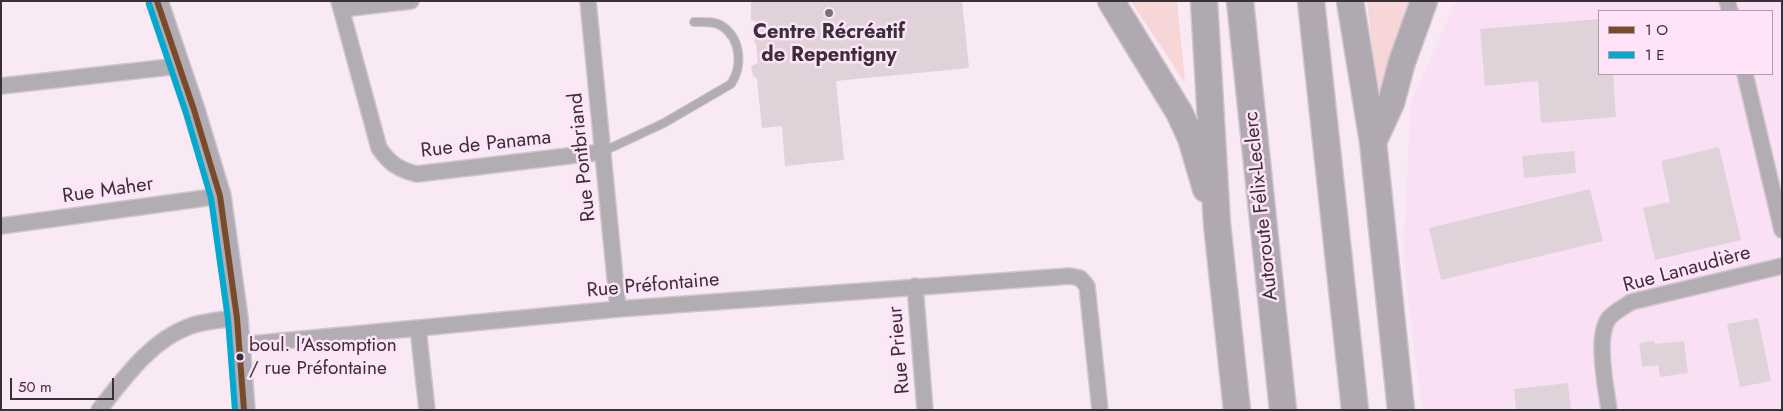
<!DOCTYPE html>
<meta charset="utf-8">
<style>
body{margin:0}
#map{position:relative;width:1783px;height:411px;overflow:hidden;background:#f8e9f5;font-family:Jost,sans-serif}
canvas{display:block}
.frame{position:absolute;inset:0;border:2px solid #3a3038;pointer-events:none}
.legend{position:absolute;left:1598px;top:10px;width:175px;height:65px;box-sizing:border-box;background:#fee3f9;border:1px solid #b09bac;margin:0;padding:6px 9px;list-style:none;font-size:15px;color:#3a3038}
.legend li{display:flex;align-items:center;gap:10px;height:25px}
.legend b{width:25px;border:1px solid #b09bac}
.scale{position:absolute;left:10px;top:378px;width:104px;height:22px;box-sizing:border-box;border:2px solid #3a3038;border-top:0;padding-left:6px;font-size:15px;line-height:18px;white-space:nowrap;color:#3a3038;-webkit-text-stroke:4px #fee3f9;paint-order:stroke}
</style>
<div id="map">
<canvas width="1783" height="411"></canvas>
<div class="frame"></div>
<ul class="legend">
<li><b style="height:6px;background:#7a4b2a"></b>1 O</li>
<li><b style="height:6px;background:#00a9ce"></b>1 E</li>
</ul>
<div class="scale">50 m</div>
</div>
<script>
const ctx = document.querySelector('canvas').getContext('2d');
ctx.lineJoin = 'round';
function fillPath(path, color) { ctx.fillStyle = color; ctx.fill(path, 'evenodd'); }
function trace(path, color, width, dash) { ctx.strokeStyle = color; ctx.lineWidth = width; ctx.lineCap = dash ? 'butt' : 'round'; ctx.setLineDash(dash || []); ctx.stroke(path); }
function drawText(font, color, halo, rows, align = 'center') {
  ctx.font = font + ' Jost,sans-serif'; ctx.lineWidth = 5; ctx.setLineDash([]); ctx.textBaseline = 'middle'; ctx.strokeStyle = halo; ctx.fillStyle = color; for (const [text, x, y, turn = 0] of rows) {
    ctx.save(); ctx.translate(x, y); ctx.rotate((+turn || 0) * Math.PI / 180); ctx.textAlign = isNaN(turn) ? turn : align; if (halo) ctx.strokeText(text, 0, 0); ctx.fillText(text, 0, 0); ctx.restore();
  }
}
fillPath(new Path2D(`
 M1456,1h326v409h-360l-19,-153 8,-155zM1599,11h173v63h-173z`), '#fae0f5');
fillPath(new Path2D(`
 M1131,1h46l8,82z
 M1367,1h48l-37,100z`), '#f7d6d7');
fillPath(new Path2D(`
 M751,1h211l7,67 -133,13 8,79 -59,6 -3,-40 -20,2 -5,-49 -4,-3 -2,-10 7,-3 -2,-20h-2l1,-22 -4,-1z
 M1599,19v55h14l3,43 -75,6 -3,-42 -53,5 -5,-57z
 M1719,147l22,93 -86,20 -12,-52 27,-6 -9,-41z
 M1574,151l2,22 -52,5 -2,-22z
 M1590,189l13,52 -162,39 -12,-52z
 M1758,318l13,63 -31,6 -13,-63z
 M1654,341l1,3 29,-3 4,32 -28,4 -2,-12 -16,2 -3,-24z
 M1568,383l3,27h-55l-2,-21z`), '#e0d2d9');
const lane = new Path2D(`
 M602,152l62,-29 67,-39c12,-18 10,-45 -9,-58 -8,-5 -19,-4 -28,-4`);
const street = new Path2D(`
 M339,1l40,147c10,15 20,22 38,26l185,-22
 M588,1l30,308
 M1727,1l3,10
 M342,9l69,-8
 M1745,74l37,156
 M1,86l178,-20
 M1,226l219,-30
 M915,286l10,124
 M418,328l9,82
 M240,345l378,-36 452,-33 10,2 7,8 13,124
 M99,410c24,-30 51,-69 89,-83 15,-6 33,-7 49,-9
 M1609,410c-3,-23 -14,-74 0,-92 6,-7 15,-11 22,-16l151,-36`);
const secondary = new Path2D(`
 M157,1l37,109 26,86 17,122 7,92`);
const highway = new Path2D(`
 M1111,1l68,111 12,26 15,51
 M1204,1l13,223 20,186
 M1240,1l43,409
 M1311,1l44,409
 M1350,1l23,141 28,268
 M1373,142l18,-39 11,-41 22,-61`);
trace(lane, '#d0c6ce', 10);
trace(street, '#d0c6ce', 18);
trace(secondary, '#d0c6ce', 24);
trace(highway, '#d0c6ce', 29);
trace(lane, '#b1adb3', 8);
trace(street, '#b1adb3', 15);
trace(secondary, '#b1acb3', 21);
trace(highway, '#b1a9b2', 26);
trace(new Path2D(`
 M157,1l37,109 26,86 17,122 7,92`), '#7a4b2a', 6);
trace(new Path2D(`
 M149,4l37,109 25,85 17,121 7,91`), '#00a9ce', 6);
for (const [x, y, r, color] of [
 [829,13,5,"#7c717a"],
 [240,357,4.5,"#3a3038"]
]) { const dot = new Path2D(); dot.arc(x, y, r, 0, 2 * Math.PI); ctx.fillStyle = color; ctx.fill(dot); trace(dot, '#fee3f9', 2); }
drawText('19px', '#3a3038', '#fee3f9', [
 ["boul. l'Assomption",249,346],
 ["/ rue Préfontaine",249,369]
], 'left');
drawText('bold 20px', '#3a3038', '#fee3f9', [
 ["Centre Récréatif",829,33],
 ["de Repentigny",829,56]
]);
drawText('20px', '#3a3038', '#fee3f9', [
 ["Rue de Panama",486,145,-6],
 ["Rue Pontbriand",583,157,-96],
 ["Rue Maher",108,191,-8],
 ["Autoroute Félix-Leclerc",1262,206,-96],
 ["Rue Lanaudière",1687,270,-15],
 ["Rue Préfontaine",653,286,-5],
 ["Rue Prieur",900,350,-95]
]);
</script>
